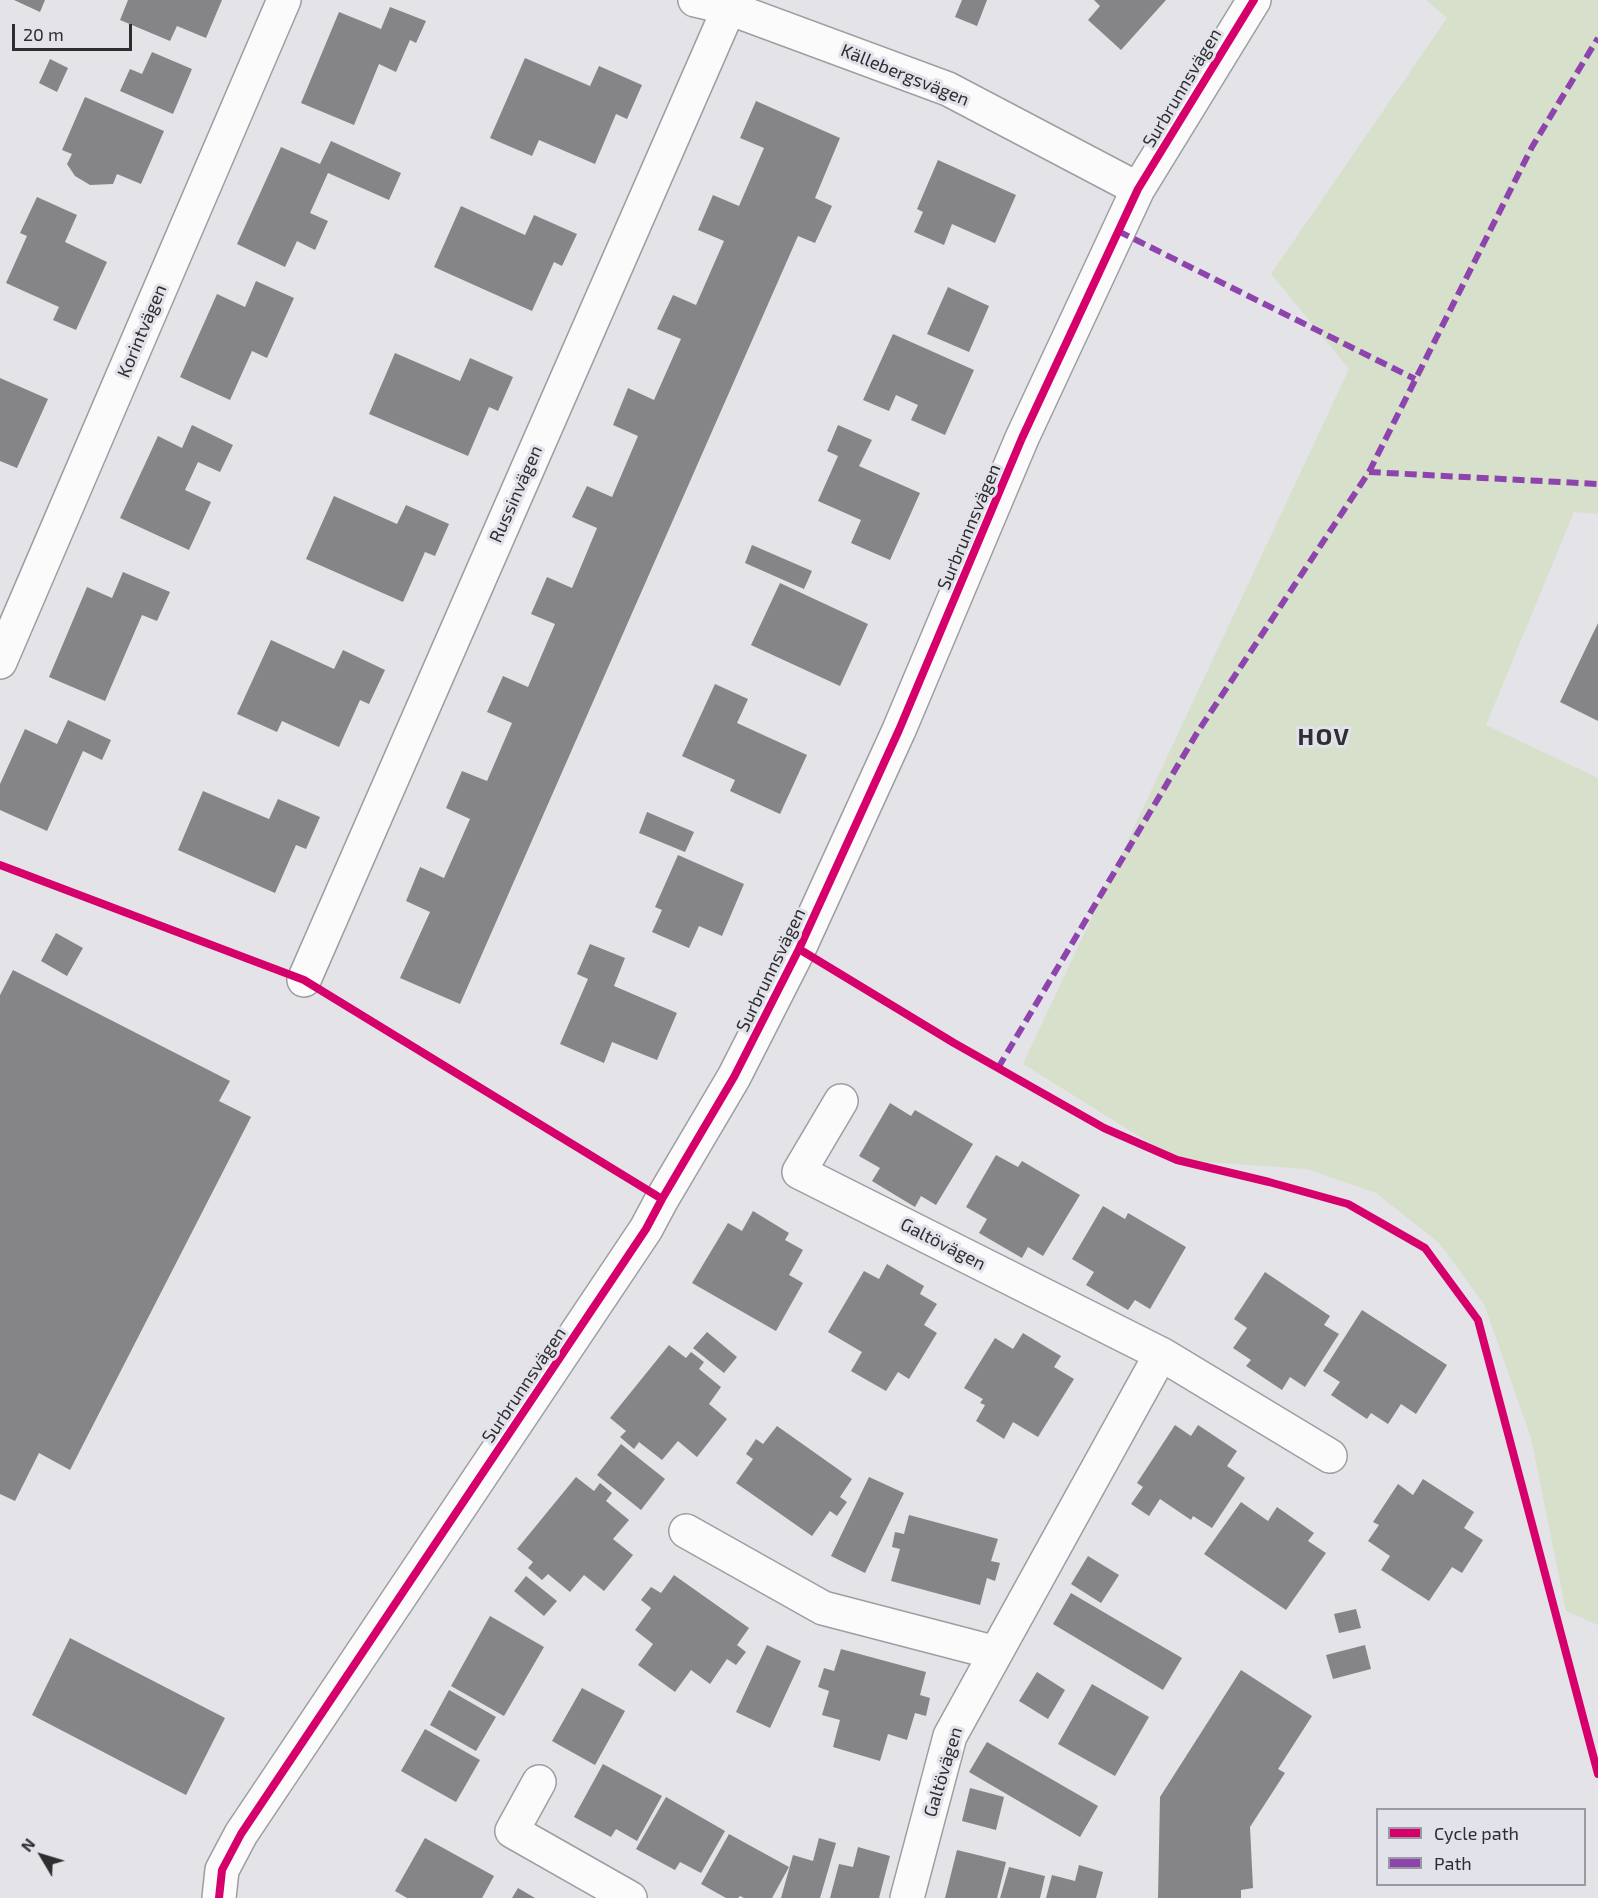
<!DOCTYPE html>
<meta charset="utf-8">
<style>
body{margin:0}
#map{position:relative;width:1598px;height:1898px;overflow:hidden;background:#e4e4e8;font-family:"Exo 2",sans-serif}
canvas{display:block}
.legend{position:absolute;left:1376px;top:1808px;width:210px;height:78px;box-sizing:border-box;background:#e2e2ea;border:2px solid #9a9aa0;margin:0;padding:8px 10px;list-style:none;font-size:18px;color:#2e2e31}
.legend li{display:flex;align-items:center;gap:12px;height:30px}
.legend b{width:30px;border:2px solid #9a9aa0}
.north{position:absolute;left:12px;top:1826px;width:60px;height:60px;-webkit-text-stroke:4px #e2e2ea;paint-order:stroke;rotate:308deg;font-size:16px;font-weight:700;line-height:24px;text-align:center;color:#2e2e31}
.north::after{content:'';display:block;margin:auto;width:21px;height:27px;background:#2e2e31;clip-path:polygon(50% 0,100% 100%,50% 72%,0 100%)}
.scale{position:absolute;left:12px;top:24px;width:120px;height:27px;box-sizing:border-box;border:3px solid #2e2e31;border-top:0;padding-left:8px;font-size:18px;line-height:21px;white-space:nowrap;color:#2e2e31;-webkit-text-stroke:4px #e2e2ea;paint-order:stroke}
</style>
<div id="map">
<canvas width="1598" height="1898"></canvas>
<ul class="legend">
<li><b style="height:8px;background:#d6006c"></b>Cycle path</li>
<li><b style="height:8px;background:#8e44ad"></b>Path</li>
</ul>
<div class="north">N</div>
<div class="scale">20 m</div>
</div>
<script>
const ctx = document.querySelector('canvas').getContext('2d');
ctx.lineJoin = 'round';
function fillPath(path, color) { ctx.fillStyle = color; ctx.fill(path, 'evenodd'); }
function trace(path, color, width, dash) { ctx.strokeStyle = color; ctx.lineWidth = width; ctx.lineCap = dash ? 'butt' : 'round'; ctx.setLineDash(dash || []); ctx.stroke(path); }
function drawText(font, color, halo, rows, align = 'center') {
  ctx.font = font + ' "Exo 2",sans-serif'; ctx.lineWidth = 6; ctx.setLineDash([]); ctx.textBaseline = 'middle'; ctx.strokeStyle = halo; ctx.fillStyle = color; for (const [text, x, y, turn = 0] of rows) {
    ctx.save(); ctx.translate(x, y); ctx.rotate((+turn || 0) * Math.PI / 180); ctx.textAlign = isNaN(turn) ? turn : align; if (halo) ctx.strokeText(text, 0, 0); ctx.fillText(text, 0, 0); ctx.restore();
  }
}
fillPath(new Path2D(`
 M1426,0h172v514l-24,-2 -88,213 112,53v847l-32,-14 -35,-173 -47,-134 -45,-61 -63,-50 -69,-24 -130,-9 -154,-96 326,-695 -78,-95 176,-256z`), '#d6e0cb');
fillPath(new Path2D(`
 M14,0h31l-5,12z
 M128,0h94l-16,38 -29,-12 -7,15 -50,-21z
 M962,0h25l-10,26 -22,-9z
 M1094,0h72l-45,50 -33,-30 12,-14z
 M390,7l36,14 -10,22 -6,-3 -14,32 -17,-8 -25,61 -53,-22 38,-91 42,17z
 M152,52l40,17 -19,45 -53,-23 10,-22 12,5z
 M525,58l65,28 9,-20 43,19 -15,34 -11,-5 -21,50 -56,-24 -7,16 -42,-18z
 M50,59l18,9 -11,24 -18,-9z
 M85,97l79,34 -23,53 -24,-10 -4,10 -23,1 -15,-9 -8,-12 5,-10 -10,-4z
 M756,101l84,37 -25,60 17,8 -17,37 -17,-7 -338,768 -60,-26 30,-66 -24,-11 14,-34 24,11 26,-59 -24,-11 16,-37 25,10 25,-58 -25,-11 16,-36 25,11 27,-63 -24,-10 16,-37 25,11 25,-60 -25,-11 15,-31 25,11 26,-61 -25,-11 15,-37 26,12 27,-61 -24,-10 16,-34 23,10 28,-64 -26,-11 15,-35 26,11 25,-58 -24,-10z
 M331,141l70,32 -12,27 -61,-27 -18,40 18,8 -13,29 -18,-9 -12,26 -48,-23 44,-97 39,17z
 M938,160l78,35 -21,48 -43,-19 -8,21 -30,-13 9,-20 -6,-3z
 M37,197l40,18 -12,27 42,20 -31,68 -23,-10 6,-13 -53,-24 21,-47 -7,-3z
 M461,206l64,29 9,-20 43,19 -15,32 -8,-4 -22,49 -98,-44z
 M256,281l38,17 -27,60 -15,-7 -22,49 -50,-23 37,-83 28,13z
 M948,287l41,19 -20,46 -42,-18z
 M893,334l81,36 -29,65 -34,-15 7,-15 -22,-10 -7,16 -26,-11z
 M395,353l65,28 10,-23 43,19 -15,34 -9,-4 -21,49 -99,-42z
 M0,378l48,21 -31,69 -17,-7z
 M192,425l41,20 -13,27 -22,-10 -13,28 26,12 -22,48 -69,-32 38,-82 24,12z
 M838,425l34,15 -13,26 61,27 -30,67 -39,-17 10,-23 -43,-19 20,-45 -11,-5z
 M334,496l63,28 9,-19 43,19 -14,32 -10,-4 -22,50 -97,-43z
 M752,545l60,26 -8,18 -59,-26z
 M123,572l47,20 -13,29 -15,-6 -37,86 -56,-24 38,-90 25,11z
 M780,583l88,41 -28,62 -89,-41z
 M1598,623v98l-38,-19z
 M271,640l63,29 9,-19 42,20 -16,34 -9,-4 -21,47 -57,-26 -5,11 -40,-18z
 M715,684l33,15 -11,24 70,32 -27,59 -50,-23 5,-11 -53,-24z
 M68,720l43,20 -9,20 -19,-9 -36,80 -47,-21v-26l25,-55 32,15z
 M203,791l66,28 9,-20 42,18 -14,32 -10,-4 -21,48 -97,-43z
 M647,812l47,20 -9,20 -46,-19z
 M678,855l66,29 -22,52 -23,-10 -10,22 -37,-16 10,-22 -7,-3z
 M56,933l27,15 -16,28 -26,-15z
 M590,944l35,14 -11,28 63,27 -20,47 -45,-18 -8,21 -44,-19 28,-65 -11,-5z
 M13,970l217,111 -11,20 32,16 -181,353 -31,-17 -24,48 -15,-7v-499z
 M890,1103l21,13 4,-6 58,34 -37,61 -15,-9 -6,11 -43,-26 8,-13 -21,-12z
 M996,1155l22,12 4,-6 58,34 -37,61 -15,-9 -6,11 -43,-25 8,-14 -21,-12z
 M1103,1206l22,13 3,-6 58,34 -36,62 -15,-9 -7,10 -42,-25 8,-13 -22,-13z
 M753,1211l36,22 -4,7 18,10 -14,25 14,8 -27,48 -84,-48 36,-60 14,8z
 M887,1264l37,22 -4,8 17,10 -13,21 13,8 -28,46 -11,-7 -12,19 -35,-20 11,-19 -34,-20 36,-61 15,8z
 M1265,1272l65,44 -6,9 15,9 -34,53 -15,-10 -8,13 -36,-24 5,-6 -18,-12 14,-20 -13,-9z
 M1362,1310l85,55 -31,49 -15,-10 -13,20 -17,-11 -4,6 -36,-24 9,-13 -17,-11z
 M707,1332l30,25 -13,16 -31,-25z
 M1023,1333l38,23 -7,11 20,12 -36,58 -25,-15 -9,17 -28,-18 9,-16 -5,-2 3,-4 -19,-11 31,-50 18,11z
 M669,1345l17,13 5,-6 13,10 -5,7 22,18 -12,17 18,15 -30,38 -19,-16 -16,19 -23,-18 -5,7 -14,-12 6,-6 -16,-13z
 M1175,1425l16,11 7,-11 39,26 -10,15 18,12 -33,50 -19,-12 -2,4 -31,-21 -11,17 -18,-12 12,-17 -6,-4z
 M777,1426l75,53 -12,18 7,5 -10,14 -7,-5 -18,25 -76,-53 17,-24 -7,-5 10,-15 7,5z
 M621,1444l44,35 -24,31 -44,-35z
 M576,1477l18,14 6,-8 12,10 -6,8 23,19 -16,19 20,16 -29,36 -20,-16 -14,17 -22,-18 -6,6 -14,-12 5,-6 -16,-13z
 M869,1477l35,16 -39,80 -34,-17z
 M1423,1479l51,33 -10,16 19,12 -21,33 -10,-6 -23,34 -48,-31 9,-14 -22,-15 11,-16 -6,-3 25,-38 15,11z
 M1241,1502l27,19 9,-14 37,26 -6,8 18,12 -40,57 -82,-56z
 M909,1515l89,24 -7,22 9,2 -5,18 -8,-3 -7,27 -89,-24 9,-32 -8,-2 3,-15 9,2z
 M1088,1556l31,19 -18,28 -30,-19z
 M674,1575l75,53 -12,17 9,7 -10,13 -9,-6 -17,25 -19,-14 -16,22 -37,-27 15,-21 -18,-14 16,-22 -10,-8 10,-13 10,6z
 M526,1576l31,25 -13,15 -30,-25z
 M1071,1593l111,65 -19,32 -110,-66z
 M1356,1609l5,19 -22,5 -5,-19z
 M490,1616l54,31 -40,69 -53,-30z
 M70,1638l155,80 -39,77 -154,-80z
 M767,1645l34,16 -31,67 -34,-16z
 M1365,1645l6,24 -38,10 -7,-24z
 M841,1649l85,23 -6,23 10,3 -4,18 -11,-3 -8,27 -19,-6 -8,27 -47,-14 7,-27 -18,-5 7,-24 -11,-4 6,-19 10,3z
 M1241,1670l71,46 -34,53 7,4 -35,54 3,61 -12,2v8h-83l2,-101z
 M1037,1672l28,18 -17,29 -29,-18z
 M1092,1684l57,33 -34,59 -57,-32z
 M582,1688l43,23 -30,54 -43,-24z
 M449,1690l47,27 -20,34 -46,-26z
 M425,1729l55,31 -24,42 -55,-31z
 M987,1742l111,64 -18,31 -111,-65z
 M603,1764l59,32 -25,45 -21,-12 -5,8 -37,-20z
 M970,1788l34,9 -8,33 -34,-9z
 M666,1797l59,34 -24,42 -21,-11 -5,8 -39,-21z
 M729,1834l60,33 -17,31h-28l-4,-2 -2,2h-12l-25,-14z
 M425,1838l69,38 -12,22h-75l-12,-7z
 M819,1838l17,5 -16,55h-39l12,-43 20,6z
 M858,1847l32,9 -11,42h-49l9,-34 14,3z
 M957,1850l49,12 -9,36h-52z
 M1079,1865l24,7 -7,26h-50l6,-23 23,6z
 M1009,1867l36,9 -5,22h-40z
 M518,1888l17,10h-23z`), '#858486');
const street = new Path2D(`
 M695,0l34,8 219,81 190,100
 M0,662l284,-662
 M304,980l425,-972
 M841,1101l-42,71 362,182 169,102
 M686,1531l137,77 173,45
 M539,1782l-27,49 118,67
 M219,1898l3,-28 19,-36 405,-605 16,-30 72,-122 65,-128 100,-219 123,-292 116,-249 116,-189
 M907,1898l43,-162 211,-382`);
trace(street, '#9e9ea1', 36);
trace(street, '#fbfbfc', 33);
trace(new Path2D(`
 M1118,231l297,148
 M1369,472l163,-325 66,-109
 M998,1068l199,-335 172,-261 229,12`), '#8e44ad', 6, [12, 6]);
trace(new Path2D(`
 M0,865l304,115 358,219
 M799,949l155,94 150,85 73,32 92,22 79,22 77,44 53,72 120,454
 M219,1898l3,-28 19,-36 405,-605 16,-30 72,-122 65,-128 100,-219 123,-292 116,-249 116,-189`), '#d6006c', 8);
drawText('18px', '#2e2e31', '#e2e2ea', [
 ["Källebergsvägen",905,75,22],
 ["Surbrunnsvägen",1182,88,-59],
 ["Korintvägen",142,331,-67],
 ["Russinvägen",516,494,-66],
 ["Surbrunnsvägen",969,527,-67],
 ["Surbrunnsvägen",771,970,-64],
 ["Galtövägen",943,1244,27],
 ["Surbrunnsvägen",524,1385,-56],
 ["Galtövägen",943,1772,-73]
]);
ctx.letterSpacing = '1.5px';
drawText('bold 24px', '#2e2e33', '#e2e2ea', [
 ["HOV",1324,737]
]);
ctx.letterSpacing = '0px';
</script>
